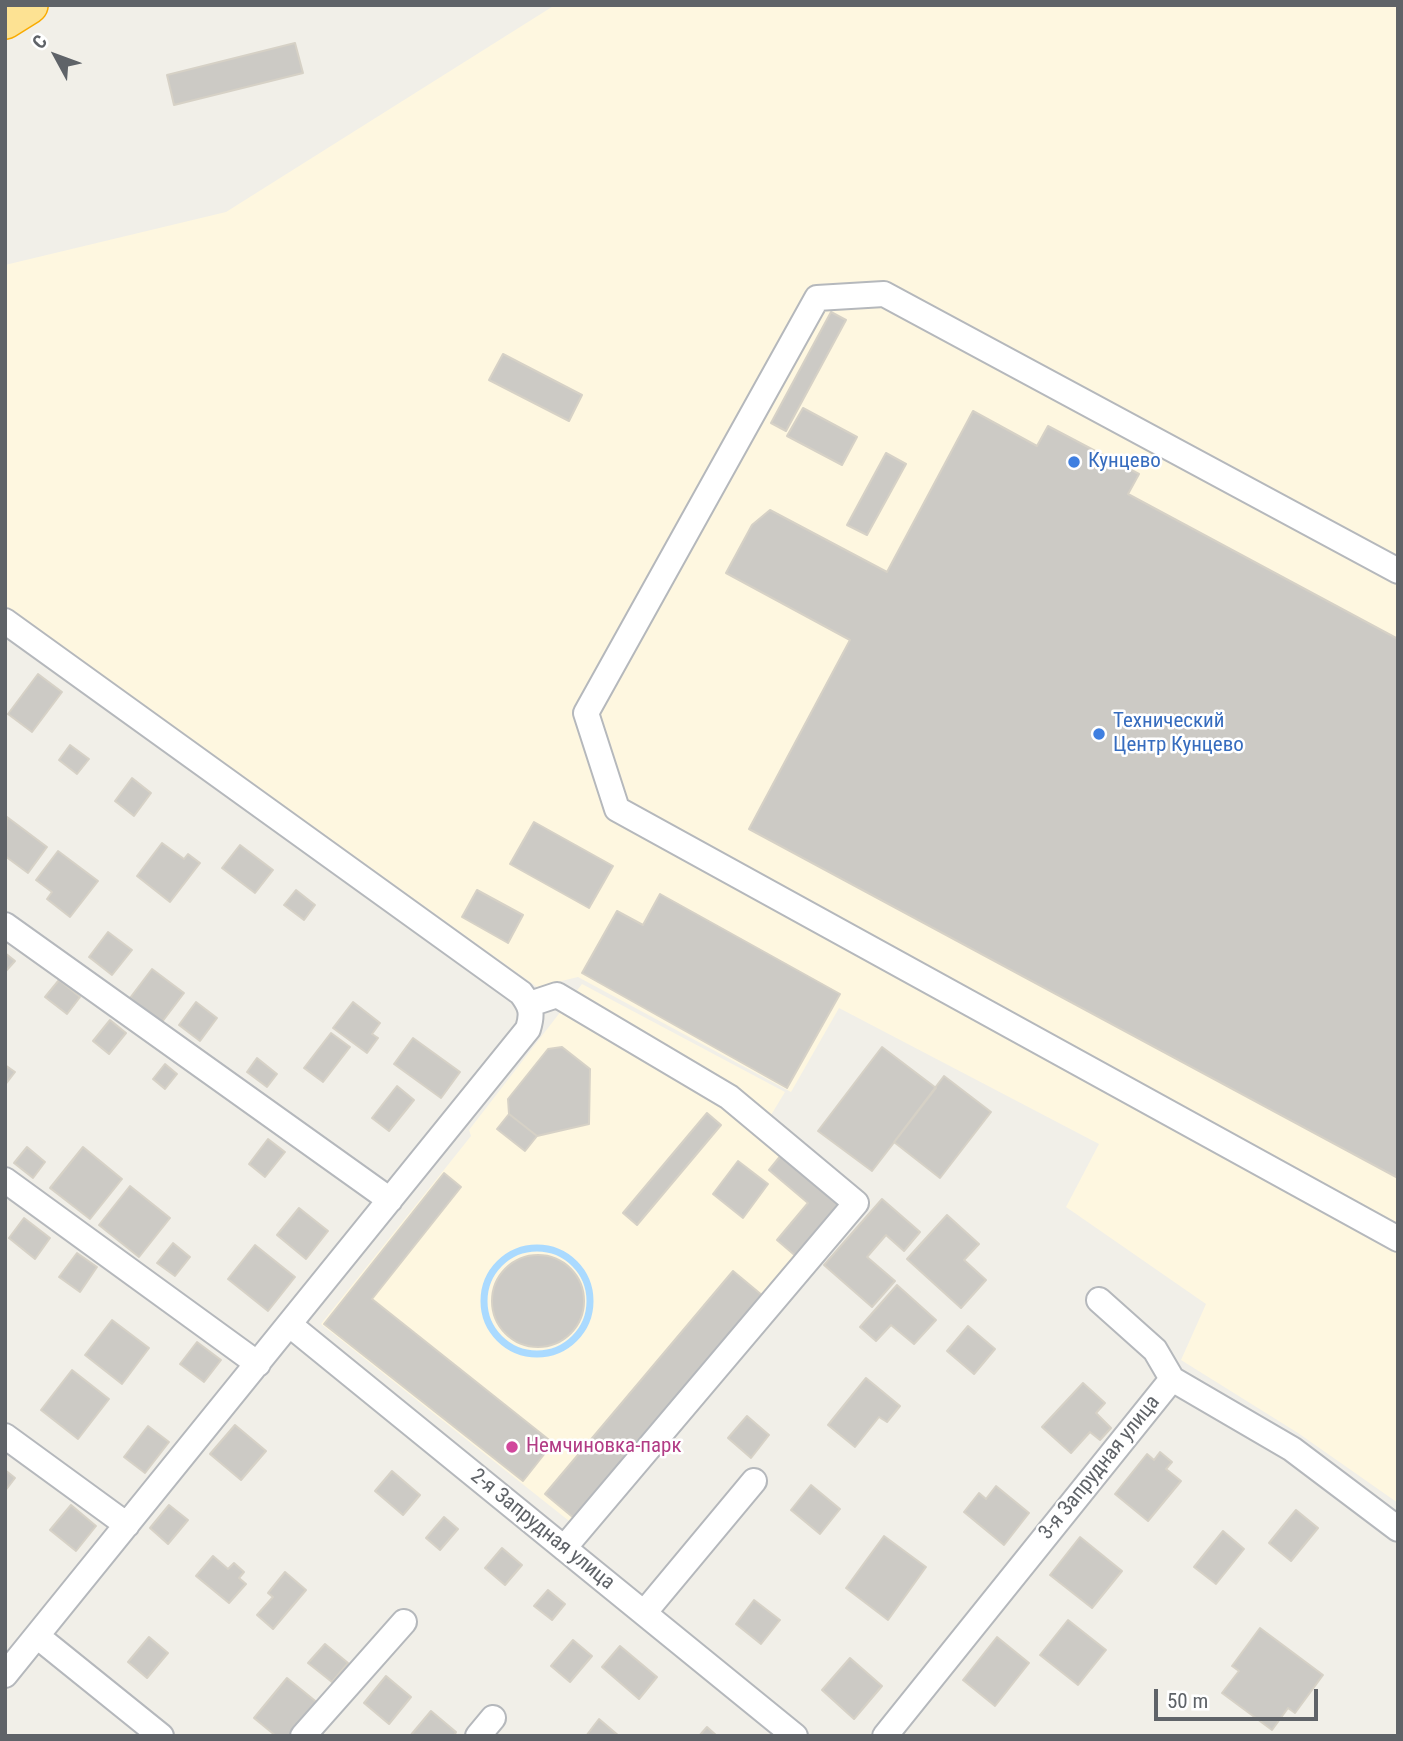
<!DOCTYPE html>
<meta charset="utf-8">
<style>
body{margin:0}
#map{position:relative;width:1403px;height:1741px;overflow:hidden;background:#f1efe8;font-family:"Roboto Condensed",sans-serif}
canvas{display:block}
.frame{position:absolute;inset:0;border:7px solid #5f6368;pointer-events:none}
.north{position:absolute;left:21px;top:21px;width:70px;height:70px;-webkit-text-stroke:5px #fff;paint-order:stroke;rotate:311deg;font-size:19px;font-weight:700;line-height:28px;text-align:center;color:#5f6368}
.north::after{content:'';display:block;margin:auto;width:24px;height:32px;background:#5f6368;clip-path:polygon(50% 0,100% 100%,50% 72%,0 100%)}
.scale{position:absolute;left:1154px;top:1689px;width:164px;height:32px;box-sizing:border-box;border:4px solid #5f6368;border-top:0;padding-left:9px;font-size:21px;line-height:24px;white-space:nowrap;color:#5f6368;-webkit-text-stroke:5px #fff;paint-order:stroke}
</style>
<div id="map">
<canvas width="1403" height="1741"></canvas>
<div class="frame"></div>
<div class="north">С</div>
<div class="scale">50 m</div>
</div>
<script>
const ctx = document.querySelector('canvas').getContext('2d');
ctx.lineJoin = 'round';
function fillPath(path, color) { ctx.fillStyle = color; ctx.fill(path, 'evenodd'); }
function trace(path, color, width, dash) { ctx.strokeStyle = color; ctx.lineWidth = width; ctx.lineCap = dash ? 'butt' : 'round'; ctx.setLineDash(dash || []); ctx.stroke(path); }
function drawText(font, color, halo, rows, align = 'center') {
  ctx.font = font + ' "Roboto Condensed",sans-serif'; ctx.lineWidth = 5; ctx.setLineDash([]); ctx.textBaseline = 'middle'; ctx.strokeStyle = halo; ctx.fillStyle = color; for (const [text, x, y, turn = 0] of rows) {
    ctx.save(); ctx.translate(x, y); ctx.rotate((+turn || 0) * Math.PI / 180); ctx.textAlign = isNaN(turn) ? turn : align; if (halo) ctx.strokeText(text, 0, 0); ctx.fillText(text, 0, 0); ctx.restore();
  }
}
fillPath(new Path2D(`
 M555,5h843v1498l-100,-70 -117,-73 25,-56 -140,-97 33,-63 -260,-136 -48,84 -213,-115 -41,10 -532,-382v-340l221,-53z
 M582,984l203,108 -17,28 103,83 -283,333 -267,-212 150,-188 -2,-6z`), '#fef7e0');
trace(new Path2D(`
 M484 1301a53 53 0 1 1 106 0a53 53 0 1 1-106 0Z`), '#aadaff', 7);
const building = new Path2D(`
 M295,43l8,30 -129,32 -7,-30z
 M831,312l15,8 -60,111 -15,-8z
 M503,354l79,41 -13,26 -80,-41z
 M803,408l54,29 -15,28 -55,-29z
 M973,411l64,35 11,-20 91,48 -11,20 270,145v539l-649,-349 101,-189 -124,-67 26,-48 18,-15 117,62z
 M886,453l20,11 -39,71 -20,-10z
 M38,674l24,18 -30,40 -24,-18z
 M70,745l19,14 -12,15 -18,-14z
 M132,778l19,15 -17,23 -19,-15z
 M7,817l40,30 -19,26 -23,-17z
 M534,822l79,44 -24,42 -79,-44z
 M162,843l22,16 4,-5 12,9 -30,39 -33,-26z
 M240,845l33,25 -18,23 -33,-25z
 M58,851l40,30 -28,36 -23,-18 5,-7 -16,-12z
 M296,890l19,15 -11,15 -20,-15z
 M477,890l46,25 -15,28 -46,-26z
 M660,894l180,100 -53,94 -205,-115 35,-62 26,14z
 M108,932l24,18 -20,25 -23,-18z
 M5,953l10,8 -10,11z
 M152,969l32,24 -22,29 -32,-24z
 M59,980l21,17 -13,17 -22,-17z
 M196,1002l21,16 -17,23 -21,-16z
 M353,1002l27,21 -8,11 6,4 -11,15 -34,-25z
 M110,1020l16,13 -17,21 -16,-13z
 M331,1033l19,14 -27,35 -19,-14z
 M413,1038l47,34 -19,26 -47,-34z
 M562,1047l28,22 -1,55 -52,12 -28,-22 -1,-15 40,-50z
 M882,1047l54,41 -64,83 -54,-40z
 M257,1058l20,16 -10,13 -20,-15z
 M165,1064l12,10 -12,15 -12,-10z
 M5,1065l10,7 -10,13z
 M944,1076l47,36 -51,66 -46,-36z
 M397,1086l17,14 -25,31 -17,-13z
 M707,1113l14,12 -84,100 -14,-12z
 M509,1114l28,22 -12,15 -28,-22z
 M268,1139l17,13 -20,25 -16,-13z
 M27,1147l18,15 -12,16 -19,-15z
 M83,1147l39,32 -32,40 -40,-31z
 M782,1154l61,51 -45,53 -21,-18 31,-37 -39,-33z
 M738,1161l30,23 -25,34 -30,-24z
 M444,1173l17,14 -89,112 181,144 -30,38 -199,-157z
 M130,1186l40,32 -31,39 -40,-32z
 M882,1199l38,33 -16,19 -18,-16 -19,22 28,24 -23,26 -48,-42z
 M299,1208l29,23 -22,28 -29,-24z
 M947,1215l32,29 -15,16 22,20 -25,28 -54,-49z
 M24,1218l26,20 -15,21 -26,-21z
 M173,1243l17,14 -15,19 -18,-13z
 M255,1245l40,32 -27,34 -40,-32z
 M77,1253l20,14 -17,25 -21,-15z
 M492 1301a46 46 0 1 1 92 0a46 46 0 1 1-92 0Z
 M733,1271l30,25 -188,223 -30,-25z
 M897,1285l39,35 -22,24 -23,-19 -15,16 -16,-14z
 M112,1320l37,28 -27,36 -37,-29z
 M968,1326l27,23 -21,25 -27,-23z
 M197,1342l24,18 -17,22 -24,-18z
 M72,1370l37,29 -31,40 -37,-29z
 M866,1378l34,28 -13,16 -8,-5 -24,30 -27,-22z
 M1083,1383l22,20 -9,10 15,15 -11,12 -10,-8 -19,21 -29,-26z
 M747,1416l22,19 -18,23 -23,-20z
 M235,1425l31,26 -25,29 -31,-26z
 M148,1426l21,16 -24,31 -21,-16z
 M1160,1452l12,10 -6,7 15,12 -33,40 -33,-27 32,-40 7,6z
 M5,1470l10,8 -10,13z
 M392,1471l28,24 -17,20 -28,-24z
 M811,1485l29,24 -20,25 -29,-24z
 M996,1486l33,27 -25,32 -40,-33 15,-19 7,6z
 M71,1505l25,21 -20,25 -26,-21z
 M169,1505l19,15 -20,24 -18,-16z
 M1296,1510l22,18 -27,33 -22,-18z
 M444,1517l14,12 -18,21 -14,-12z
 M1223,1531l21,18 -28,35 -22,-17z
 M884,1536l42,31 -38,53 -42,-32z
 M1080,1537l42,34 -30,37 -42,-33z
 M502,1548l20,17 -17,20 -20,-17z
 M213,1556l15,13 6,-6 10,9 -5,6 7,6 -17,19 -33,-27z
 M285,1572l21,18 -33,39 -16,-14 16,-18 -5,-4z
 M548,1590l17,14 -13,16 -18,-14z
 M754,1600l26,20 -19,24 -25,-20z
 M1068,1620l38,30 -28,35 -38,-30z
 M1260,1628l63,47 -28,38 -7,-5 -16,22 -50,-37 17,-22 -7,-5z
 M149,1637l19,16 -21,25 -19,-16z
 M997,1637l32,26 -34,43 -32,-26z
 M573,1640l19,16 -22,26 -19,-16z
 M325,1644l23,19 -16,19 -24,-19z
 M620,1646l37,31 -18,22 -37,-32z
 M850,1658l32,28 -28,33 -32,-29z
 M386,1676l25,21 -22,27 -25,-21z
 M287,1678l32,26 -26,32h-17l-22,-18z
 M431,1711l25,21 -2,4h-44z
 M599,1719l20,17h-33z
 M707,1727l10,9h-18z`);
fillPath(building, '#cccac5');
trace(building, '#d6d1c6', 2);
const minor = new Path2D(`
 M1398,571l-514,-277 -67,4 -231,415 31,96 781,430
 M5,621l516,372c10,13 12,20 7,36l-523,646
 M5,925l385,275
 M530,1004l27,-9 172,102 127,106 -292,345
 M5,1180l253,184
 M1099,1300l56,50 17,29
 M290,1325l505,411
 M1172,1379l120,70 106,80
 M5,1436l122,89
 M644,1613l110,-132
 M37,1636l124,100
 M303,1736l101,-114
 M478,1736l15,-18
 M885,1736l287,-357`);
const highway = new Path2D(`
 M5,20l24,-15`);
trace(minor, '#b5b8bc', 28);
trace(highway, '#f9ab00', 40);
trace(minor, '#fff', 24);
trace(highway, '#fde293', 37);
for (const [x, y, r, color] of [
 [1074,462,7,"#3f7fe0"],
 [1099,734,7,"#3f7fe0"],
 [512,1447,7,"#d1479c"]
]) { const dot = new Path2D(); dot.arc(x, y, r, 0, 2 * Math.PI); ctx.fillStyle = color; ctx.fill(dot); trace(dot, '#fff', 2.5); }
drawText('21px', '#366cbe', '#fff', [
 ["Кунцево",1088,462],
 ["Технический",1113,722],
 ["Центр Кунцево",1113,746]
], 'left');
drawText('21px', '#b23c85', '#fff', [
 ["Немчиновка-парк",526,1447]
], 'left');
drawText('21px', '#5f6368', '#fff', [
 ["3-я Запрудная улица",1100,1468,-51],
 ["2-я Запрудная улица",542,1530,39]
]);
</script>
